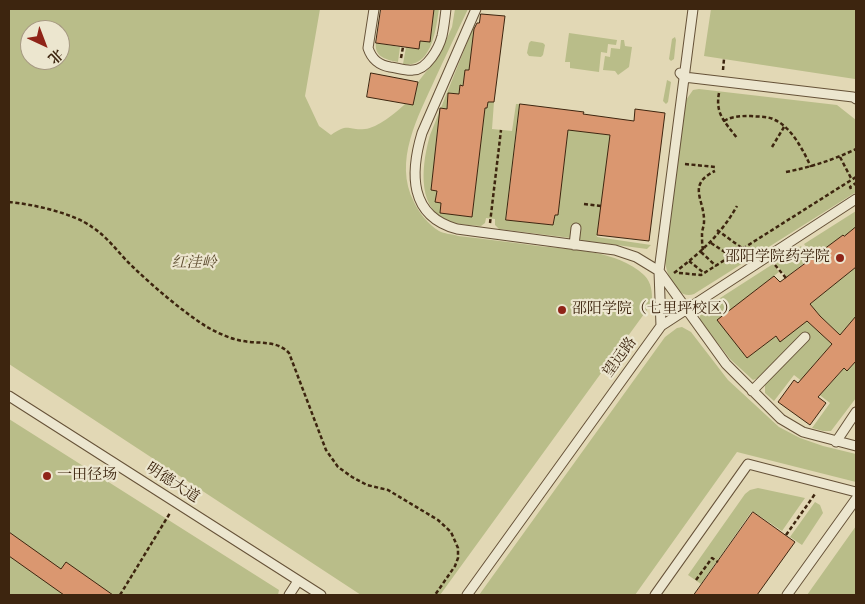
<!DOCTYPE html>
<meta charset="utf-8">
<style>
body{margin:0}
#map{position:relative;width:865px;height:604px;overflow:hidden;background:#e2d8b5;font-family:Vollkorn,"Noto Serif SC",serif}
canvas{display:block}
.frame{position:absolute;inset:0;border:10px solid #3d250f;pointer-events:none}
.north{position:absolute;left:20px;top:20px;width:50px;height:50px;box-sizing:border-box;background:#ece6cf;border:1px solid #a69982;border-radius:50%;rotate:137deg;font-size:14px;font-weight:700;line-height:20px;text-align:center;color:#3d250f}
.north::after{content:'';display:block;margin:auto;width:18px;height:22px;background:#8f2418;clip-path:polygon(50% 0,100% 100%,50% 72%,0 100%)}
</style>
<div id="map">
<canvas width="865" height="604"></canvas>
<div class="frame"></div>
<div class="north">北</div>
</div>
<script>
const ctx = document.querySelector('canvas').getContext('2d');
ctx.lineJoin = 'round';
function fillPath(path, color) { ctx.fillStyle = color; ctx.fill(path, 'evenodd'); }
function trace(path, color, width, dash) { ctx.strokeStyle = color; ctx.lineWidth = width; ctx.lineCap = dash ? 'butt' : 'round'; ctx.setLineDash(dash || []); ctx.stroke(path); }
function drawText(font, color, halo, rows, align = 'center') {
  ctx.font = font + ' Vollkorn,"Noto Serif SC",serif'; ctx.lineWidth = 4.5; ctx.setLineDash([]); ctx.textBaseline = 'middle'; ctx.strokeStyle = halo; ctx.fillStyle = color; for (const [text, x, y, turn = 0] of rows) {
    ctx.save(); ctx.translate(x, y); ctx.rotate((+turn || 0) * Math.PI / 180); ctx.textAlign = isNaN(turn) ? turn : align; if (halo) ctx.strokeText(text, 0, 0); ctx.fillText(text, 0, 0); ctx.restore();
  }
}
fillPath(new Path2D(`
 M9,9h311l-15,87 14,30 12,9c18,-13 17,-4 34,-6 12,-1 31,-16 40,-25l8,1 5,-23 22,-28 12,-27 3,-18h13c-11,23 -22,46 -33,70 -17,38 -42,82 -21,123 5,11 15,23 25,29 5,3 13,3 19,5 26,3 53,6 80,10 35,4 79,4 106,29 8,8 8,17 8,28l-212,292h-79l-352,-231zM30,30h30v30h-30z
 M434,9h5c-3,19 -7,60 -36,55l3,-17 13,2 1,-8 10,1z
 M711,9h145l-1,70 -151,-23z
 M475,23l-6,47h-4l-2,16h-3l-1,8 -11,-1 -1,16h-7l-9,81 6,1 -2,11 6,1 -1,10 32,4 13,-109h2l1,-7 6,1 -2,27 20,2 4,-27h4l-14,116 47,5 2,-10 3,-1 10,-84 42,5 -13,102 54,8 -4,4 -68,-9 2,-11 -10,-1v10l-72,-9 -4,-4v-6l-9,-1 -1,5 -4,3c-11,-1 -24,-1 -35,-6 -31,-14 -23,-60 -16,-85z
 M569,33l48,7 -1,5 -8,-1 -1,9 -6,-1 -2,20 -29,-4v-6h-5z
 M675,37l1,3 -2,19 -3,2 -2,-2 3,-20z
 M621,40h3l1,6 7,1 -3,20 -11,8 -3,-4 -12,-1 2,-14 5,1 1,-9 9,1z
 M531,41l12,2 2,2 -2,10 -2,2 -12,-1 -2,-3 2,-10z
 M376,43l24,4 -2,15c-11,-2 -24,-5 -22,-19z
 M667,80l4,2 -3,20 -2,2 -3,-3z
 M699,89l138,16 19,15v72l-162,102c-18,6 -28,-20 -29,-34l21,-160 7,-10z
 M856,211v16l-7,6 -2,6 -4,-4 -29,22 -10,-13z
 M801,246l14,19 -6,4 -5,-6 -17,14 -12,-14z
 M773,264l6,8 -61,48 29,38 29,-22 4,5 23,-26 29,29 -21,24 19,16 14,-16 3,3 8,-9 -3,-3 4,-5v44l-25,33h-8l-11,-3 18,-25 -36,-28 -20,26 -9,-8v-9l23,-36 -30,30 -5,2 -23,-21 -30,-39v-4l3,-7z
 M856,267v49l-16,19 -20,-19 -10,-12z
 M682,327l9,5 37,48 51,47 21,11 23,8 33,8v28l-119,-30 -102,143h-156l186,-258 12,-9z
 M9,419l270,171 -1,5h-269z
 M758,488l47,10 -23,33 -30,-20 -51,73 -13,-9 57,-81 5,-4z
 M815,502l5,3 3,8 -21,32 -12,-8z
 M856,526v69h-49z`), '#b9bd89');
const building = new Path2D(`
 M381,9h53l-4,33 -10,-1 -1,8 -43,-6z
 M481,14l24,2 -11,86h-6l-1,6h-2l-13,109 -32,-4 1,-10 -6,-1 2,-11 -6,-1 9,-82 7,1 1,-16 11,1 1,-9 3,1 2,-16h4l5,-41 3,-6h2z
 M371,73l47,9 -5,23 -46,-8z
 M520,104l64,8 -1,2 51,7 1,-12 30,4 -16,128 -52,-6 13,-100 -42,-5 -10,85h-3l-2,10 -47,-5z
 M856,227v40l-46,37 10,12 20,19 16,-19v45l-9,10 -3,-3 -26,29 8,6 -16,22 -32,-23 16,-22 4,3 34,-39 -25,-23 -27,21 -4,-6 -29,22 -30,-38 57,-44 6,6 63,-47 1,1z
 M753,512l42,30 -38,53h-63z
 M9,532l52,37 5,-7 47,33h-49l-55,-39z`);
fillPath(building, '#da9770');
trace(building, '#3d250f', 1);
const service = new Path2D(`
 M374,9l-6,39c4,12 11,17 22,19 8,1 16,4 23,3 14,0 26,-22 29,-34 2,-9 3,-18 4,-27
 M476,9l-54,124c-12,40 -13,83 35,96l158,21 21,7 23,14 67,93 55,55 22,13 53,14
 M680,73l4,4 169,20 3,2
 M574,245l2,-17
 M661,326l-2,-55 34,-262
 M752,391l53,-54
 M9,396l312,199
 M836,442l20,-30
 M289,595l9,-14
 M467,595l194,-269 195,-127
 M655,595l93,-131 108,28
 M787,595l69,-96`);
trace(service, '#665238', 11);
trace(new Path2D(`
 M401,58l2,-11
 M723,70l1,-11
 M719,93c-4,21 6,29 18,45
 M724,121c8,-5 17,-5 27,-5 8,1 17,0 24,4 17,8 28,30 36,47
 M772,147l12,-20
 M840,157l12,23
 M685,164l31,3
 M786,172c25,-5 47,-12 70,-23
 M851,189l-1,-2 6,-4
 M9,202c23,2 64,11 83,25 17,11 27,27 41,40 21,20 50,45 74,60 11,6 23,12 36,14 16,3 34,-1 46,12l37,97 12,17 14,10 15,8 21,5 50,30 13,12 7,16v10l-3,8 -20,29
 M584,204l17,2
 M490,223l11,-93
 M717,230l25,18
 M711,243l20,13
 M703,250c-1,-5 -1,-11 -1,-16 0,-4 2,-8 2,-12 1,-22 -18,-37 11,-51
 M701,252l15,14
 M689,261l15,12
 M775,265l11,13
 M674,273c27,-21 46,-37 63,-67
 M679,273l22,2 155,-98
 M786,535l29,-41
 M696,580l16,-22 6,4
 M120,595l50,-82`), '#3d250f', 2.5, [4, 2.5]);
trace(service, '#ece6cf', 9);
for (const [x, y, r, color] of [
 [840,258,5,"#8f2418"],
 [562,310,5,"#8f2418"],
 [47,476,5,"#8f2418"]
]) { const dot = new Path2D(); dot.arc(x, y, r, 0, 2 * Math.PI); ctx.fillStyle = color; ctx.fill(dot); trace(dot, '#ece6cf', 2); }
drawText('15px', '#3d250f', '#ece6cf', [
 ["邵阳学院药学院",830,258,"right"],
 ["邵阳学院（七里坪校区）",572,310],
 ["一田径场",57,476]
], 'left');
drawText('italic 15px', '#5c4b2e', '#ece6cf', [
 ["红洼岭",194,264]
]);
drawText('15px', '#3d250f', '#ece6cf', [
 ["望远路",621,358,-54],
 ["明德大道",172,484,33]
]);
</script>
